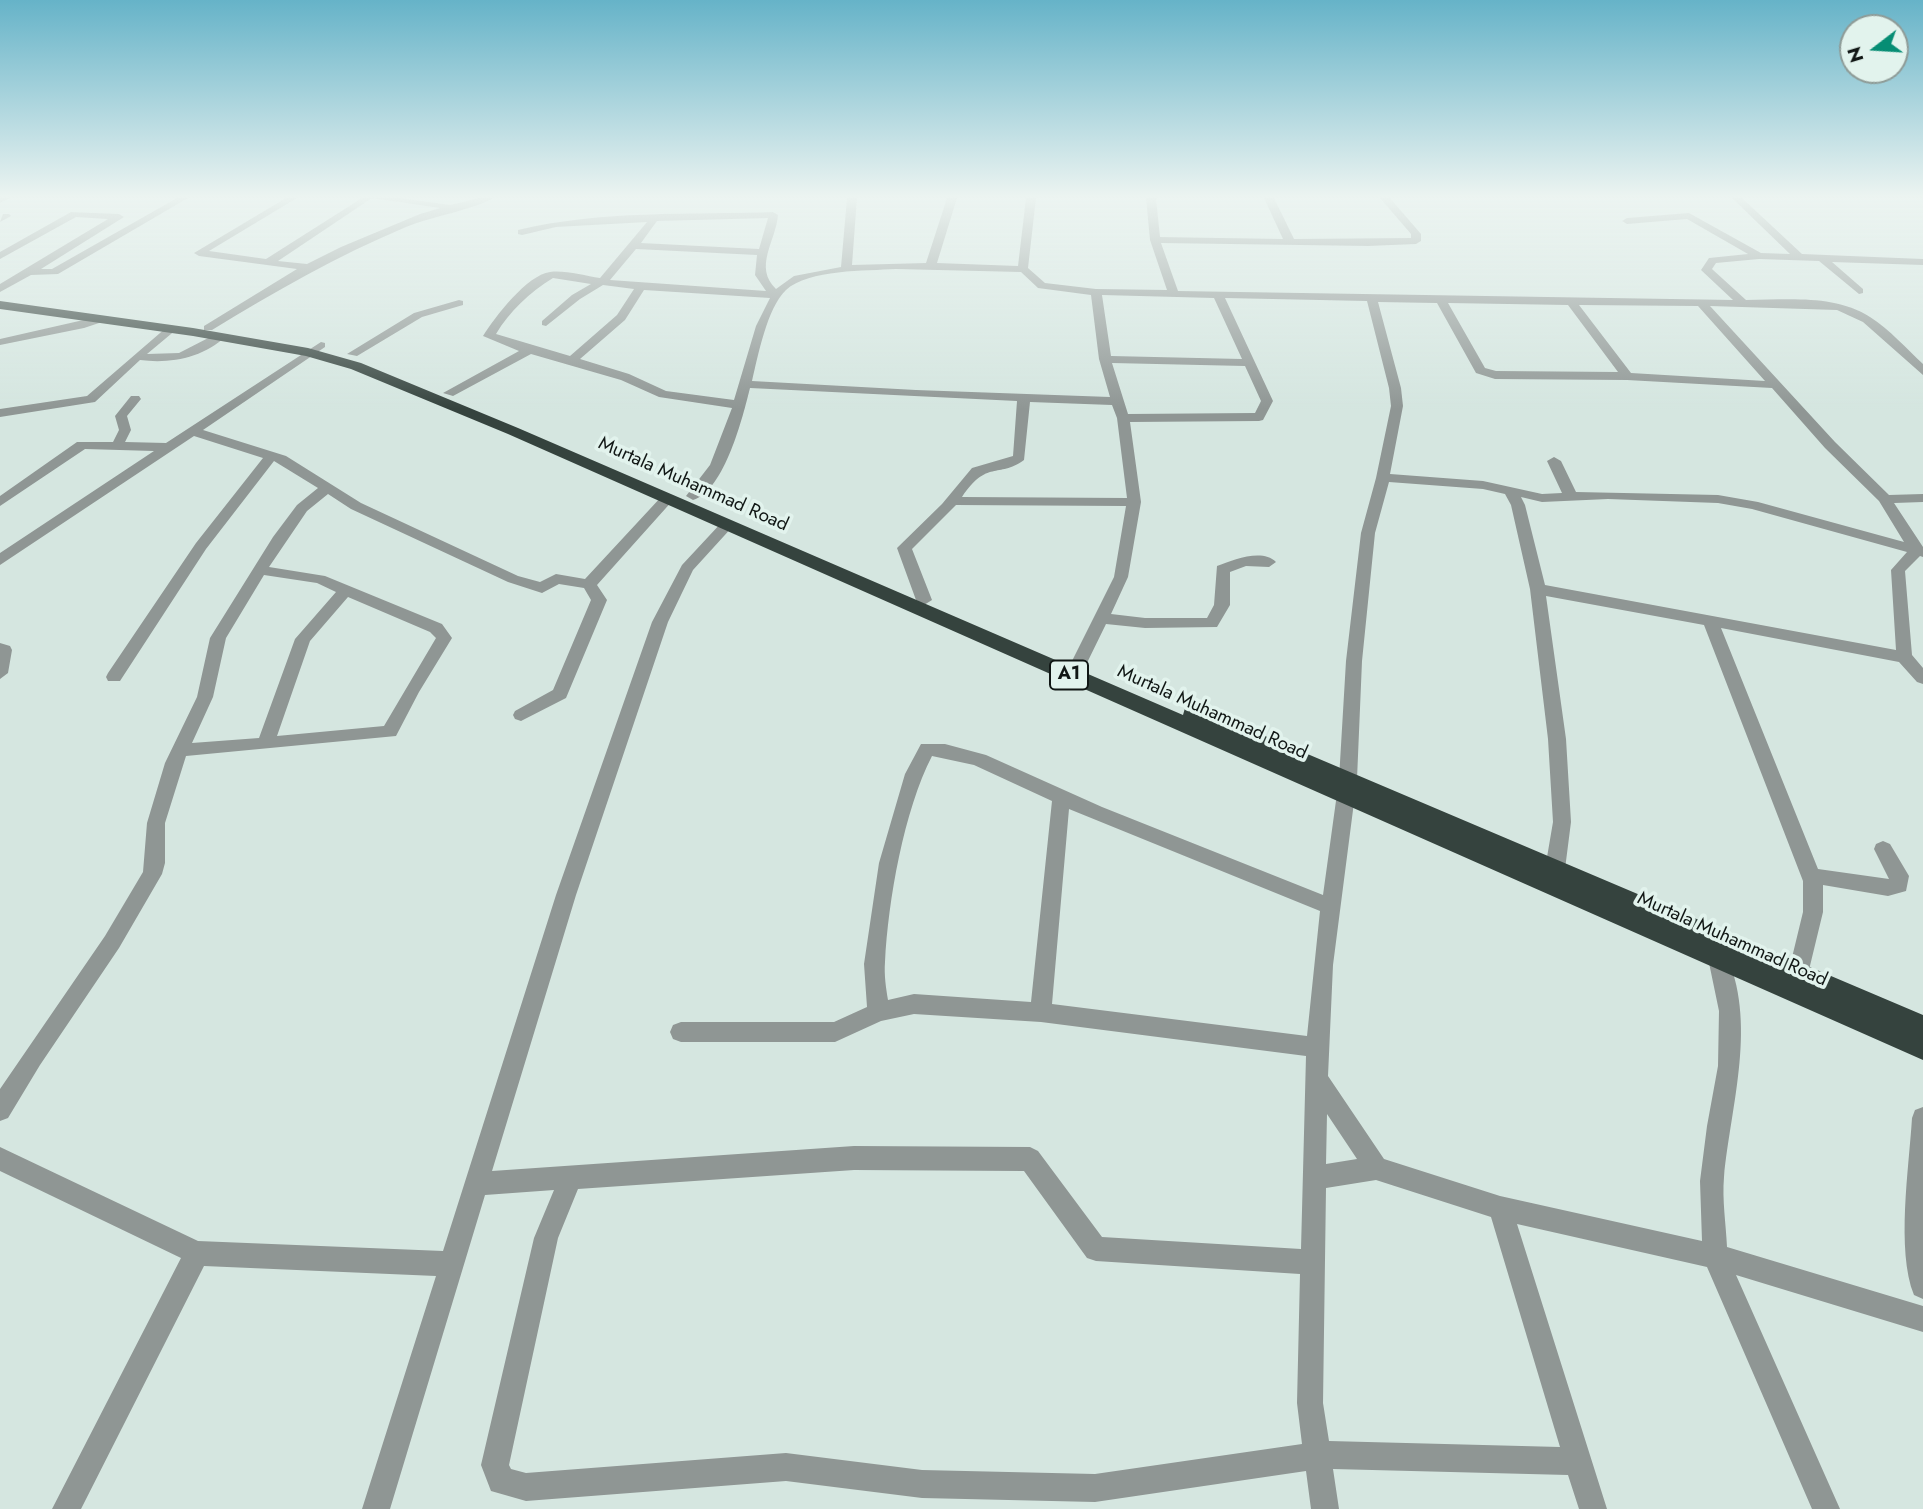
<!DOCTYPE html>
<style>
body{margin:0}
#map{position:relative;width:1923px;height:1509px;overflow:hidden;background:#d5e6e0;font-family:Jost,sans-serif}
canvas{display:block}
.north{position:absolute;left:1839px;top:14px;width:70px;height:70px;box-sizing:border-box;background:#e2f3ed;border:2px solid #8e9b97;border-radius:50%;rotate:253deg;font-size:19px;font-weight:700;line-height:28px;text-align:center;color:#111715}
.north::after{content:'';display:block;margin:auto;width:24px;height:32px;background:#068d74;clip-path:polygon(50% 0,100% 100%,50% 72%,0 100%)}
</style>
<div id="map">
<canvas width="1923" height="1509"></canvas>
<div class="north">N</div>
</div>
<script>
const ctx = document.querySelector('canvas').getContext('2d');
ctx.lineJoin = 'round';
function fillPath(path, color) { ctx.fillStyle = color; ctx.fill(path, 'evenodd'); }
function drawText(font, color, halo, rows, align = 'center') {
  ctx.font = font + ' Jost,sans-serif'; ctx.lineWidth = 7; ctx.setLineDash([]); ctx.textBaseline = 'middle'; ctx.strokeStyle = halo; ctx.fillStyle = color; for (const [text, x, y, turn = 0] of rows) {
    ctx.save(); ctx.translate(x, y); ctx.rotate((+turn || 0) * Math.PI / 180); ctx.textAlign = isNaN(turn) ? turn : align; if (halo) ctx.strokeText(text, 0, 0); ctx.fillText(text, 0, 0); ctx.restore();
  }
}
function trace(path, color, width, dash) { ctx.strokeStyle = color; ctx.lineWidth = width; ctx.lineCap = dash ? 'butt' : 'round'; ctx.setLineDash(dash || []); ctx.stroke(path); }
fillPath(new Path2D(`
 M0,198h10l-10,5z
 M177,198h11l-130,76 -27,1 -31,17v-8l108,-65 -32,-2 -76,42v-7l71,-40 48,2 5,3 -83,52h11z
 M286,198h11l-88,53 57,8 96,-61h37l51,7 29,-7h14c-17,11 -63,19 -87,29 -69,29 -130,64 -194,103h-8v-4l93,-57 -98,-13 -5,-3zM372,198l68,10 -20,6 -79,33 -34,17 -29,-3z
 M847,198h10l-5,67 74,-2 21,-65h10l-20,65 81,3 8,-68h10l-8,70 17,15 51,6 71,1 -17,-50 -4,-42h10l4,39 123,2 -19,-41h10l20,41 117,-1v-4l-31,-36h10l31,36v7l-5,3 -48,2 -207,-3 17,48 555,9 -32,-30 8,-12 39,-4 -61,-35 -60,5 -5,-3 5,-3 62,-5 72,40 29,1 -58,-56h10l60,56 121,5v6l-91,-3 31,27v4l-4,1 -40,-33 -60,-2 -43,4 -4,6 34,31c41,0 88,-6 124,17 20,13 36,31 53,47v11l-60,-53 -26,-12 -127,-4 125,136 54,53 34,-1v8l-29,1 29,44v10l-3,-1 -15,15 7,84 11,13v16l-6,-2 -18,-20 -178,-34 97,241 71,10 -15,-30 2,-5 7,-3 7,3 19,32 -3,15 -18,5 -65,-11v27l-15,62 -3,7 -7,2 -7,-2 -3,-7 15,-62v-31l-99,-256 -158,-29 20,143 5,83 -6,47 -3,6 -7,2 -7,-2 -3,-6 8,-47 -5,-83 -18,-150 -19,-84 -6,-11 -22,-5 -94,-7 -14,51 -13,128 -5,118 -24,186 -5,111 56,83 116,37 202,45 -2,-60 7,-55 11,-60 1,-55 -11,-53 3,-6 7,-3 7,3c33,70 6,152 -1,225 -2,23 2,47 3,70l196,59v26l-187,-57 104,234h-28l-105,-242 -190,-43 90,285h-28l-11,-34 -235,-6 6,40h-28l-5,-38 -211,31 -173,-4 -136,-17 -260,20 -35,-10 -10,-26 53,-227 20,-48 -69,5 -95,314h-28l74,-233 -232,-10 -123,243h-29l129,-251 -181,-87v-24l198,94 245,10 113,-356 96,-273 30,-57 40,-43 5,-1 7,4 -41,45 -25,52 -92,273 -84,276 362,-25 176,1 8,4 64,86 199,12 5,-193 -265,-34 -127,-8 -33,7 -46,21h-154l-8,-3 -3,-7 3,-7 8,-3h153l33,-15 -3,-43 15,-101 26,-89 16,-30h24l41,11 116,52 221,88 16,-116 7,-118 15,-128 15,-55 15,-72 -2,-18 -22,-87 -142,-3 48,103 -10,19 -4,1 -129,1 11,80 -13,75 -17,37 34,4h62l7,-13 3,-39c16,-6 45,-18 59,-4l-7,5 -23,-1 -16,6v33l-13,22 -72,1 -39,-4 -22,45 -6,2 -8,-6 44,-88 12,-71 -170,-1 -44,44 20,51 -8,5 -8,-5 -19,-52 45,-44 30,-36 41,-12 4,-55 -267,-13c-7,28 -25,102 -57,112l-7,-4 24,-31 22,-57 -73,-11 -38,-17 -90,-26 -78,42 -10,-3 76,-42 -36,-15c12,-19 44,-61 67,-64 15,-2 35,4 50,6l47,-56 -91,5 -34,8 -4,-1v-4c83,-20 171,-15 255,-18l5,3c-2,26 -25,52 -2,74l18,-13 47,-9zM768,218l-9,31 -118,-6 16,-22zM636,249l121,6 -2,20 11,16 -156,-11zM896,269l125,3 17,16 53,7 8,64 11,38 -194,-7 -164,-9c6,-25 15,-73 34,-91 23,-21 80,-19 110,-21zM553,278l38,6 -19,11 -30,26v4l4,1 34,-27 23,-14 31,4 -17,26 -47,41 -74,-22c13,-22 34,-42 57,-56zM644,290l126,8 -14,28 -22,74 -68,-9 -37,-17 -49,-15 45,-39zM1102,295l112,3 28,61 -131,-3zM1378,302l59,1 39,70 19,6 132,1 145,8 53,60 54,53 25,41 -146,-40 -40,-7 -142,-3 -15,-31 -7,-4 -7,4 15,32 -20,1 -59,-13 -93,-7 13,-68 -2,-18zM1448,303l120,2 50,67 -122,-1 -11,-3zM1579,305l119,1 67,75 -134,-8zM1112,363l133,3 16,35 -6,12 -127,1zM1030,402l82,3 5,13 10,80 -165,-1c26,-38 35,-18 62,-37zM1521,497l21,5 66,-3 110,4 34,6 155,43 -16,18 5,80 -351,-65 -20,-80zM932,756l42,9 78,36 -21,201 -117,-8 -26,6c-2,-12 -4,-25 -3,-38 3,-61 19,-152 47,-206zM1069,809l251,102 -13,125 -255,-32zM1327,1114l30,45 -31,5zM854,1170l170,1 63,87 9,3 204,13 -3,129 5,41 -207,30 -173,-4 -136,-17 -260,20 -15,-4 -2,-4 49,-227 20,-49zM1376,1180l115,37 69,230 -231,-6 -6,-38 3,-215z
 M3,214h6l2,2 -11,6z
 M459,300l4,1v4l-41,12 -65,39 -10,-2 67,-41z
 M101,316l4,1v4l-21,7 -84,17v-6z
 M167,327l10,2 -30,25 32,-1 37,-19 10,2c-23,22 -56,28 -86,24l-45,42 -95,15v-8l87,-13z
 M321,342l4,1v4l-122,83 83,26 75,47 157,73 22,6 16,-8 29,5 77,-83 5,-1 7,4 -77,86 10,15 -41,98 -45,23 -6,-2 -2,-4 2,-4 38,-21 38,-90 -7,-12 -25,-4 -17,9 -34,-11 -157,-73 -23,-15 -21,17 -38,56 56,9 117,48 10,14 -33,54 -23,44 -210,20 -21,67v40l-3,11 -43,74 -79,117 -32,53 -8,3v-32l105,-153 38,-64 4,-49 18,-60 32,-66 13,-59 63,-101 24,-32 21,-17 -44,-27 -68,88 -86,132h-12l-2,-4 2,-4 88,-130 67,-85 -69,-22 -194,129v-12l154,-102 -69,-2 -85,57v-10l77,-54h36l6,-12 -4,-14 16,-20h8l2,3 -14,17 4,14 -6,12 41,1zM264,575l53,8 19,9 -41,47 -36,99 -67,5 21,-46 13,-59zM348,597l82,35 6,6 -52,88 -107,10 33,-95z
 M0,643l10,3 2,4 -4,23 -8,6z
 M1923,1107v192l-9,-4c-18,-45 -5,-127 -2,-177l3,-8z`), '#8f9694');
fillPath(new Path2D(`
 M0,301l193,27 115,20 53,15 157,65 665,287 2,-7 7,-2 7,2 724,307v45l-1415,-626 -157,-65 -45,-13 -113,-20 -193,-27z`), '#35433e');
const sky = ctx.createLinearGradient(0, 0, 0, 409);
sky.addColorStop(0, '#66b3c8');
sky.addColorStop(0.48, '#ecf4f1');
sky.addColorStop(1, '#ecf4f100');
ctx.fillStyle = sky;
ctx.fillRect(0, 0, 1923, 409);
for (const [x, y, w] of [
 [1069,675,38]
]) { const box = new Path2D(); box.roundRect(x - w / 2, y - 14.5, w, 29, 5); ctx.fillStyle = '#e2f3ed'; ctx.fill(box); trace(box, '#111715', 2); }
drawText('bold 18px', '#111715', null, [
 ["A1",1069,675]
]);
drawText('19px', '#111715', '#e2f3ed', [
 ["Murtala Muhammad Road",693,485,24],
 ["Murtala Muhammad Road",1212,713,24],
 ["Murtala Muhammad Road",1732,940,24]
]);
</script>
